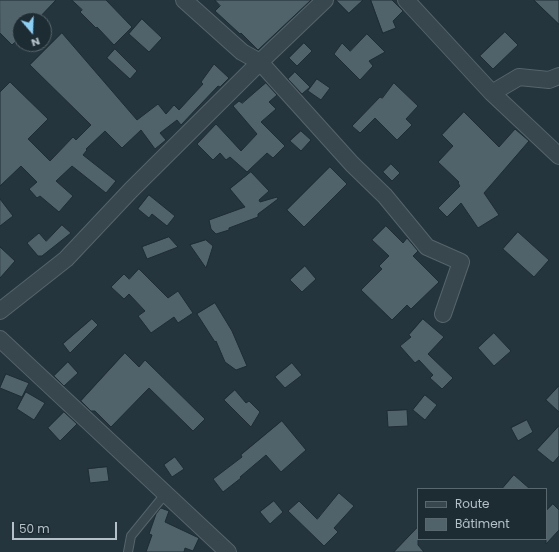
<!DOCTYPE html>
<meta charset="utf-8">
<style>
body{margin:0}
#map{position:relative;width:559px;height:552px;overflow:hidden;background:#24353d;font-family:Poppins,sans-serif}
canvas{display:block}
.legend{position:absolute;left:417px;top:488px;width:130px;height:52px;box-sizing:border-box;background:#1d2b32;border:1px solid #59676e;margin:0;padding:5px 7px;list-style:none;font-size:12px;color:#b4c1c8}
.legend li{display:flex;align-items:center;gap:8px;height:20px}
.legend b{width:20px;border:1px solid #59676e}
.north{position:absolute;left:12px;top:12px;width:40px;height:40px;box-sizing:border-box;background:#1d2b32;border:1px solid #59676e;border-radius:50%;rotate:161deg;font-size:11px;font-weight:700;line-height:16px;text-align:center;color:#b4c1c8}
.north::after{content:'';display:block;margin:auto;width:14px;height:18px;background:#8ccff5;clip-path:polygon(50% 0,100% 100%,50% 72%,0 100%)}
.scale{position:absolute;left:12px;top:522px;width:105px;height:18px;box-sizing:border-box;border:2px solid #b4c1c8;border-top:0;padding-left:5px;font-size:12px;line-height:14px;white-space:nowrap;color:#b4c1c8;-webkit-text-stroke:3px #1d2b32;paint-order:stroke}
</style>
<div id="map">
<canvas width="559" height="552"></canvas>
<ul class="legend">
<li><b style="height:5px;background:#38464d"></b>Route</li>
<li><b style="height:11px;background:#50626a"></b>Bâtiment</li>
</ul>
<div class="north">N</div>
<div class="scale">50 m</div>
</div>
<script>
const ctx = document.querySelector('canvas').getContext('2d');
ctx.lineJoin = 'round';
function fillPath(path, color) { ctx.fillStyle = color; ctx.fill(path, 'evenodd'); }
function trace(path, color, width, dash) { ctx.strokeStyle = color; ctx.lineWidth = width; ctx.lineCap = dash ? 'butt' : 'round'; ctx.setLineDash(dash || []); ctx.stroke(path); }
const building = new Path2D(`
 M0,0h56l-19,20h-17v17l-8,8 -12,-12z
 M72,0h34l26,27 -18,18 -17,-18 -1,1 -16,-16 2,-2z
 M215,0h96l-53,50 -17,-17 -1,1 -25,-23 5,-5z
 M336,0h27l-14,13z
 M371,0h21l11,11 -10,10 3,7 -13,5z
 M534,0h25v24z
 M142,19l20,19 -13,14 -20,-18z
 M505,32l13,13 -25,24 -13,-13z
 M62,33l75,87 21,-16 8,10 8,-9 5,5 24,-26 -2,-2 13,-18 15,14 -9,9 -2,-1 -37,39 -4,-5 -17,13 6,7 -11,9 -14,-19 -19,18 -17,-17 -19,18 1,1 -4,5 33,26 -10,12 -34,-27 -16,15 17,15 -14,16 -19,-16 -3,2 -8,-9 8,-7 -16,-16 -21,20v-94l10,-10 38,37 -20,20 22,22 23,-24 3,3 15,-15 -61,-60z
 M367,34l18,18 -16,9 4,5 -13,14 -26,-26 8,-11 8,8z
 M304,43l8,8 -15,15 -8,-8z
 M115,49l22,22 -7,8 -23,-21z
 M295,72l15,15 -8,7 -14,-15z
 M317,79l13,9 -9,12 -13,-9z
 M266,83l11,12 -8,7 7,7 -15,13 24,24 -12,12 -6,-5 -20,19 -17,-15 -4,3 -6,-7 -7,7 -16,-16 19,-20 25,27 16,-17 -24,-28 6,-5 3,2z
 M394,83l24,23 -12,13 6,6 -15,15 -22,-22 -15,15 -8,-7 28,-29 2,1z
 M464,112l35,35 16,-18 14,12 -45,52 15,22 -21,13 -17,-25 -14,14 -9,-9 22,-22 -2,-3 1,-1 -21,-20 15,-16 -11,-11z
 M301,131l10,9 -10,11 -11,-10z
 M391,164l9,9 -8,8 -9,-9z
 M330,167l17,17 -43,43 -17,-17z
 M251,172l18,19 -10,9 1,2 17,-5 1,2 -20,15v3l-29,11v2l-13,4 -5,-5 -2,-9 36,-13 -15,-18z
 M149,195l26,21 -8,10 -15,-12 -3,4 -11,-9z
 M0,199l13,17 -13,10z
 M62,225l9,8 -29,23h-4l-11,-13 12,-10 7,8z
 M386,226l17,17 4,-5 11,13 -5,5 26,26 -28,27 -4,-4 -15,15 -31,-30 21,-21 -3,-3 10,-10 -17,-16z
 M518,232l31,28 -15,17 -31,-28z
 M169,237l9,10 -31,12 -5,-12z
 M206,240l7,6 -7,22 -16,-23z
 M0,247l15,14 -15,17z
 M305,266l11,13 -14,13 -12,-12z
 M139,269l29,29 10,-7 15,22 -15,10 -4,-6 -23,16 -13,-17 7,-5 -16,-17 -5,5 -13,-12 13,-13 5,5z
 M215,303l17,28 15,35 -11,4 -11,-8 -9,-21 -1,1 -18,-28z
 M92,319l6,6 -28,28 -7,-9z
 M423,319l21,18 -16,17 25,24 -11,11 -12,-11 3,-3 -14,-15 -4,3 -15,-17 11,-9 -2,-2z
 M494,333l17,18 -17,15 -16,-18z
 M125,353l14,14 6,-7 60,59 -12,12 -44,-43 -38,39 -16,-16h-4l-10,-10z
 M68,362l10,11 -14,13 -10,-10z
 M292,363l10,12 -17,13 -10,-11z
 M6,374l23,9 -7,14 -22,-9z
 M559,386v26l-13,-12z
 M235,390l11,13 3,-2 11,11 -9,15 -27,-27z
 M26,392l19,11 -11,17 -17,-11z
 M425,395l12,10 -12,15 -12,-10z
 M407,410l1,16 -20,1 -1,-16z
 M64,412l13,12 -17,17 -12,-13z
 M527,420l6,12 -15,9 -7,-13z
 M282,421l24,29 -25,22 -15,-17 -26,22 1,1 -18,14 -10,-13 29,-22 -1,-2z
 M559,426v30l-6,7 -16,-13z
 M175,457l9,12 -12,8 -8,-12z
 M107,467l2,14 -19,2 -2,-14z
 M514,475l16,14h-28z
 M339,493l15,13 -20,22 4,4 -14,14 -36,-35 11,-10 18,18z
 M274,501l9,11 -13,12 -10,-12z
 M553,504l6,6v20l-13,14v-33z
 M161,508l8,3 -4,11 34,16 -6,13 -8,-3 -1,4h-38l6,-17 -3,-1 7,-20z
 M418,527v18l6,7h-30z`);
fillPath(building, '#50626a');
trace(building, '#1f2d34', 1);
const lane = new Path2D(`
 M128,552l3,-16 35,-43`);
const street = new Path2D(`
 M184,0l58,52 18,10 92,102 33,32 42,51 34,15 -18,52
 M406,0l86,93 67,63
 M492,93l27,-16 30,3 10,-4
 M0,311l66,-52 65,-69 129,-128 65,-62
 M0,339l228,213`);
trace(lane, '#56646b', 10);
trace(street, '#56646b', 18);
trace(lane, '#38464d', 8);
trace(street, '#38464d', 16);
</script>
